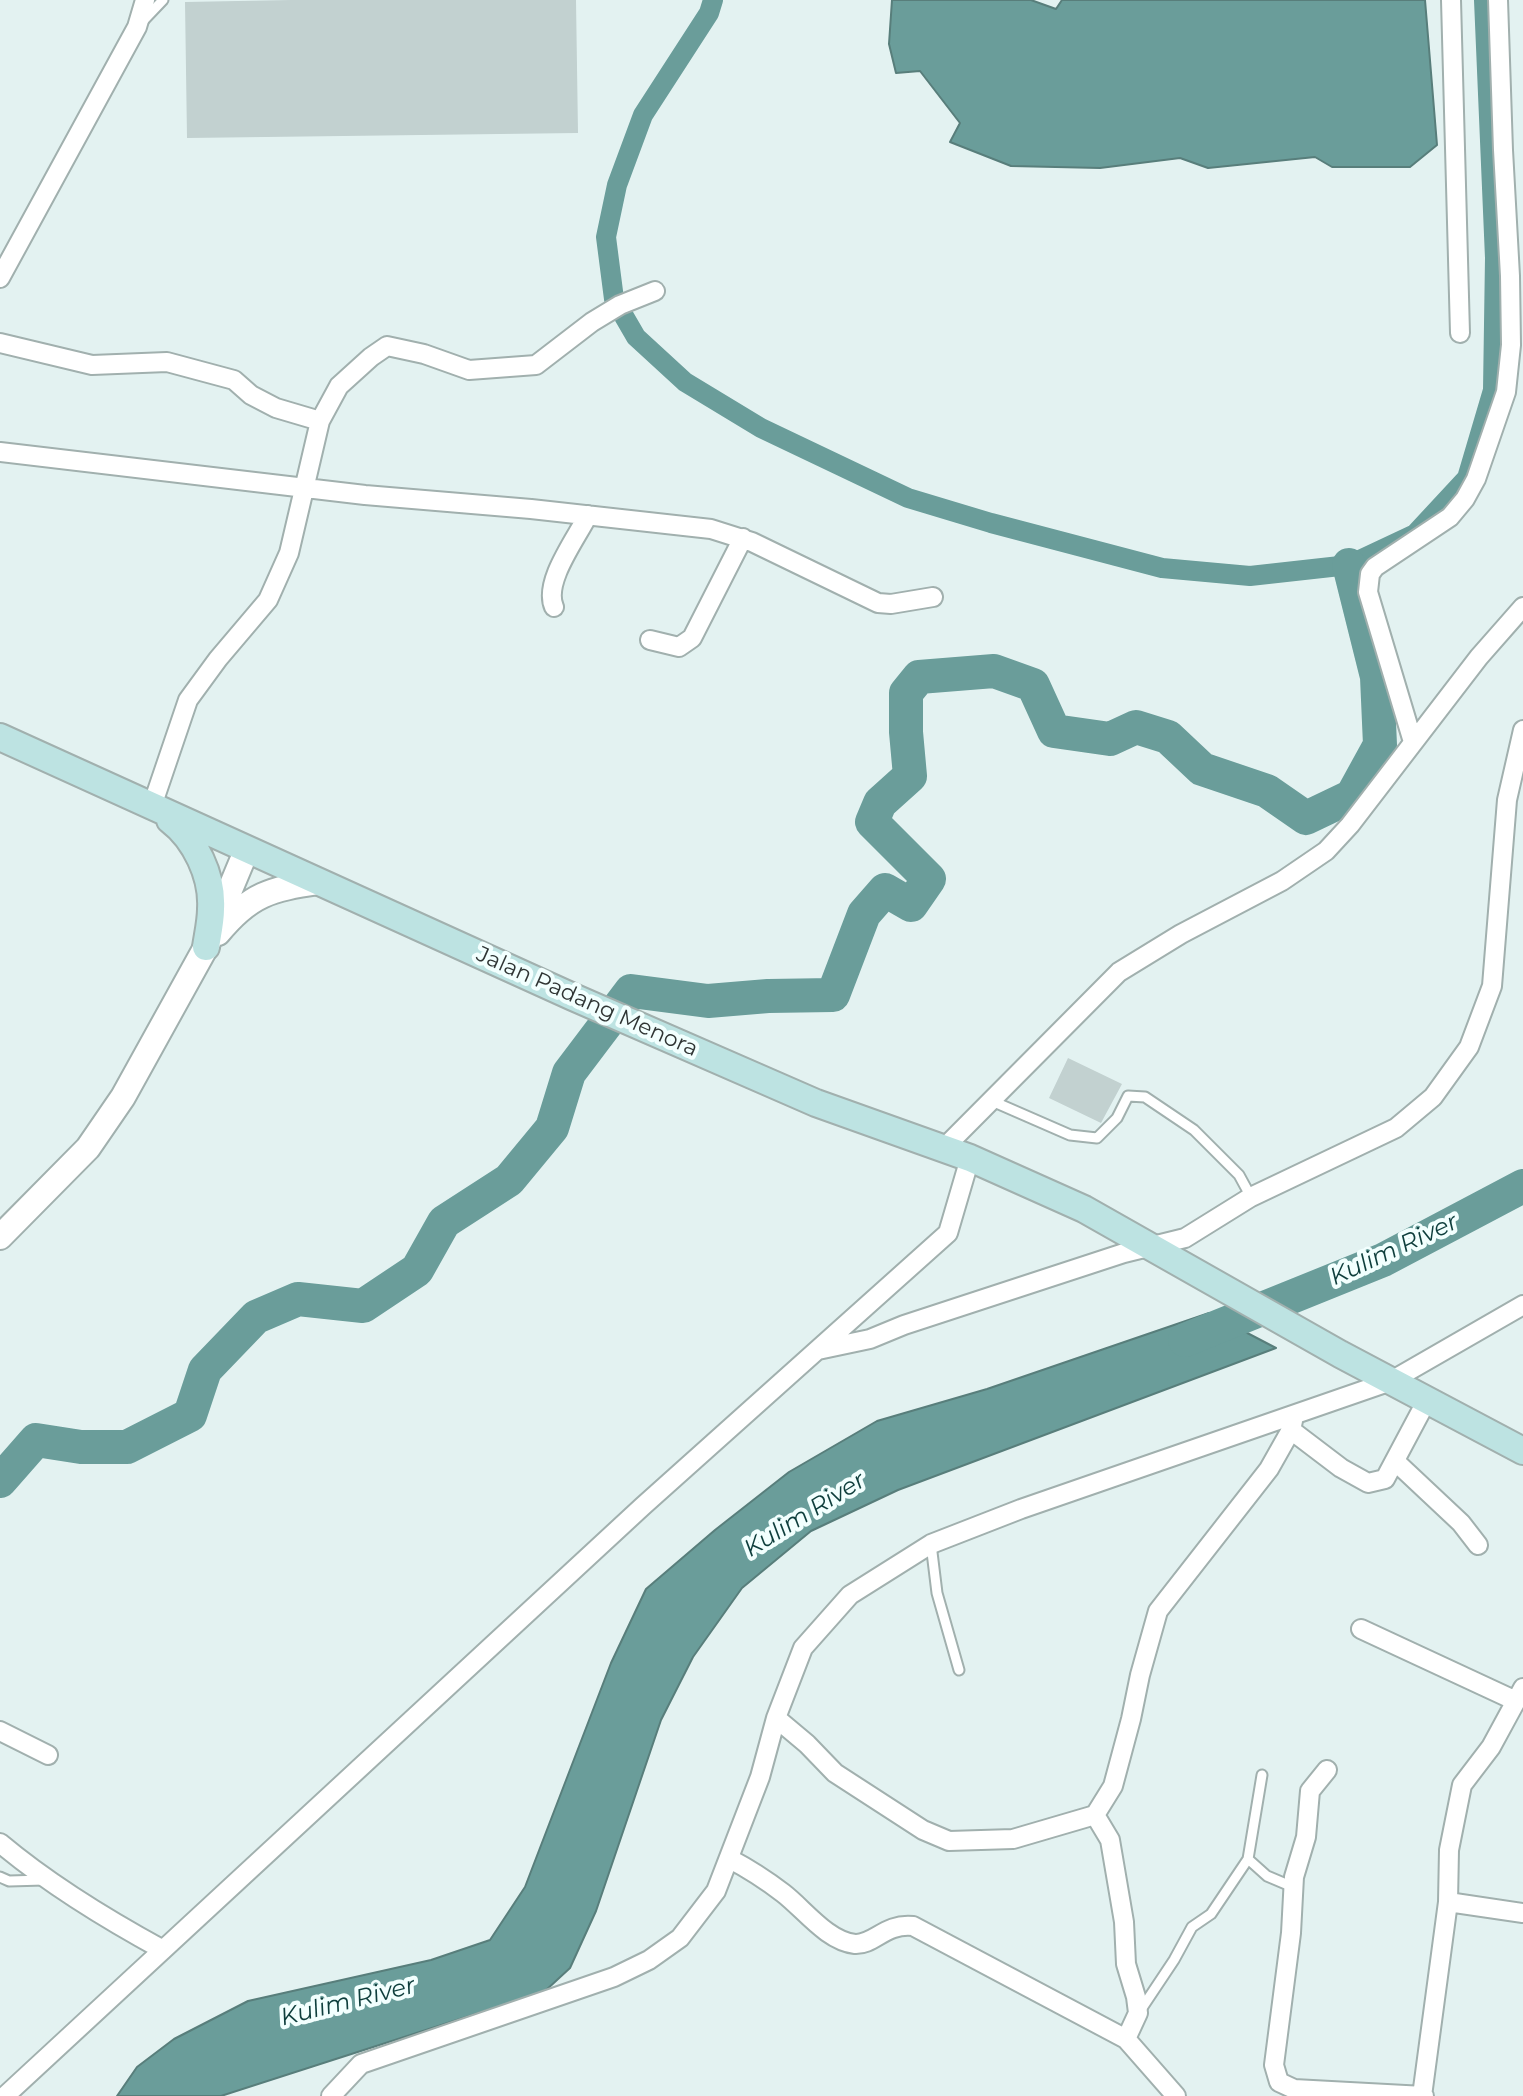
<!DOCTYPE html>
<style>
body{margin:0}
canvas{display:block;background:#e3f2f1}
</style>
<canvas width="1523" height="2096"></canvas>
<script>
const ctx = document.querySelector('canvas').getContext('2d');
ctx.lineJoin = 'round';
function fillPath(path, color) { ctx.fillStyle = color; ctx.fill(path, 'evenodd'); }
function trace(path, color, width, dash) { ctx.strokeStyle = color; ctx.lineWidth = width; ctx.lineCap = dash ? 'butt' : 'round'; ctx.setLineDash(dash || []); ctx.stroke(path); }
function drawText(font, color, halo, rows, align = 'center') {
  ctx.font = font + ' Montserrat,sans-serif'; ctx.lineWidth = 8; ctx.setLineDash([]); ctx.textBaseline = 'middle'; ctx.strokeStyle = halo; ctx.fillStyle = color; for (const [text, x, y, turn = 0] of rows) {
    ctx.save(); ctx.translate(x, y); ctx.rotate((+turn || 0) * Math.PI / 180); ctx.textAlign = isNaN(turn) ? turn : align; if (halo) ctx.strokeText(text, 0, 0); ctx.fillText(text, 0, 0); ctx.restore();
  }
}
const water = new Path2D(`
 M892,0h139l25,9 6,-9h363l12,145 -27,22h-78l-17,-10 -107,11 -28,-10 -80,10 -89,-2 -61,-24 10,-19 -40,-52 -24,2 -7,-29z
 M1209,1313l67,35 -378,142 -87,41 -69,57 -49,69 -32,63 -65,191 -26,57 -26,24 -323,104h-104l20,-29 37,-28 74,-38 183,-41 59,-20 35,-53 86,-224 35,-74 69,-59 74,-58 88,-51 110,-32z`);
fillPath(water, '#6a9d9a');
trace(water, '#587e7b', 2);
trace(new Path2D(`
 M713,0l-4,13 -66,102 -26,70 -11,52 8,62 22,38 49,45 76,46 147,70 83,25 171,45 88,8 99,-11 66,-31 52,-56 26,-88 2,-132 -11,-258`), '#6a9d9a', 20);
trace(new Path2D(`
 M1185,1340l198,-80 140,-74
 M0,1481l36,-41 45,7h46l63,-32 15,-45 51,-53 42,-18 65,7 54,-36 27,-48 65,-42 43,-52 17,-55 62,-82 77,10 60,-5 65,-1 31,-81 21,-24 26,15 18,-26 -57,-57 8,-19 30,-27 -4,-44v-39l13,-16 75,-6 39,14 21,46 56,8 26,-12 32,10 34,32 65,22 39,27 46,-22 28,-51 -3,-68 -28,-112`), '#6a9d9a', 34);
fillPath(new Path2D(`
 M291,0h285l2,133 -391,5 -2,-136z
 M1068,1058l54,26 -21,39 -52,-25z`), '#c2d1d0');
const service = new Path2D(`
 M143,21l20,-21
 M992,1101l78,34 27,3 20,-20 11,-22 17,1 49,33 45,45 12,22
 M931,1544l6,49 22,77
 M1248,1859l19,17 26,11
 M0,1877l9,4 35,-1
 M1140,2011l34,-51 18,-33 19,-13 37,-55 14,-84`);
const minor = new Path2D(`
 M1451,0l9,333
 M0,278l137,-251 8,-27
 M0,343l92,22 75,-3 67,18 17,15 25,13 44,13
 M0,452l365,43 166,14 180,20 41,13 126,61 13,1 42,-7
 M554,607c-11,-25 22,-68 34,-92
 M650,640l29,7 13,-9 51,-100
 M1413,742l-45,-150 2,-18 5,-7 75,-50 15,-18 11,-20 30,-87 5,-47 -1,-69 -7,-126 -5,-150
 M152,806l36,-106 30,-41 50,-59 21,-47 31,-132 19,-35 32,-29 16,-11 37,8 45,16 67,-5 56,-43 28,-17 35,-14
 M943,1149l176,-177 62,-38 101,-53 44,-30 24,-26 129,-168 44,-50
 M818,1350l52,-11 34,-14 220,-72 61,-15 66,-41 145,-69 37,-31 36,-50 23,-61 15,-186 16,-70
 M1291,1430l50,38 27,15 17,-4 42,-79
 M1396,1462l65,61 17,22
 M1361,1629l155,72
 M776,1718l31,26 28,29 88,57 26,11 64,-2 82,-24 18,-29 18,-67 9,-44 18,-64 111,-142 22,-39 3,-14
 M0,1731l48,24
 M1327,1770l-17,21 -4,46 -12,40 -3,56 -17,132 5,17 15,7 130,7
 M1095,1815l15,25 14,82 2,42 10,33 2,16 -12,26
 M0,1843c50,42 106,76 163,107
 M730,1859c19,10 36,21 53,34 21,16 44,48 72,51 19,1 30,-21 58,-18l213,113 50,57
 M1448,1902l75,11
 M5,2096l638,-590 305,-273 22,-75
 M331,2096l30,-32 253,-87 35,-17 31,-22 36,-47 44,-114 16,-59 27,-70 47,-53 81,-51 90,-35 370,-128 132,-76
 M1422,2096l26,-194 1,-52 13,-65 29,-38 32,-59`);
const tertiary = new Path2D(`
 M218,933c32,-39 53,-44 101,-51
 M0,1237l88,-89 35,-51 83,-150 41,-98`);
const secondary = new Path2D(`
 M0,737l573,260 243,106 154,55 114,51 256,145 183,97
 M170,820c25,19 43,56 41,89 0,12 -3,25 -5,38`);
trace(service, '#a1b0ae', 13);
trace(minor, '#a1b0ae', 22);
trace(tertiary, '#a1b0ae', 28);
trace(secondary, '#a1b0ae', 30);
trace(service, '#fff', 9);
trace(minor, '#fff', 18);
trace(tertiary, '#fff', 24);
trace(secondary, '#bde3e2', 26);
drawText('22px', '#2f3534', '#f2fffe', [
 ["Jalan Padang Menora",587,1002,24]
]);
drawText('italic 24px', '#0e3e3c', '#f2fffe', [
 ["Kulim River",1394,1250,-25],
 ["Kulim River",805,1515,-32],
 ["Kulim River",348,2002,-14]
]);
</script>
